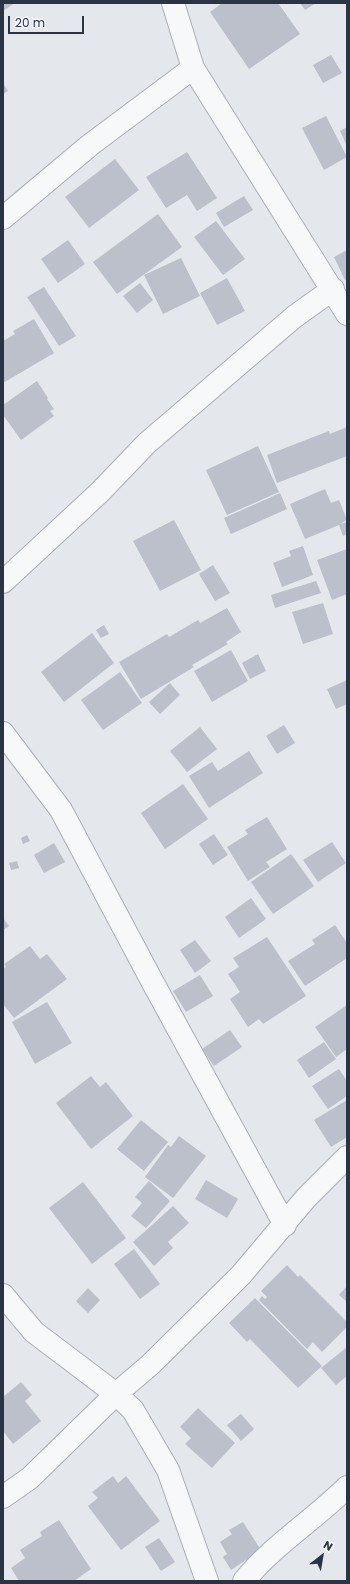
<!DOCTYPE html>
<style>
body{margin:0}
#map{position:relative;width:350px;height:1584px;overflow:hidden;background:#e4e7ec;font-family:Poppins,sans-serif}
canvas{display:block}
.frame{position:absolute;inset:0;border:4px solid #2b3445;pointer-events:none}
.north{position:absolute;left:302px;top:1536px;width:40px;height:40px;-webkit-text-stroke:3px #f4f6f9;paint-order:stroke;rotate:31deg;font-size:11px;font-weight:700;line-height:16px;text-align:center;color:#2b3445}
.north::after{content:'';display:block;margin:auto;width:14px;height:18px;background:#2b3445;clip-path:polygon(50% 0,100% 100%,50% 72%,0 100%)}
.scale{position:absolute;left:8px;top:16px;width:76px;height:18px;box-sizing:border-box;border:2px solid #2b3445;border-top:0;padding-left:5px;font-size:12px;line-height:14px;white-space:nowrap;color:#2b3445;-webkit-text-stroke:3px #f4f6f9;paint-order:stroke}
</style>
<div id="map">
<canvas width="350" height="1584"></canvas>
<div class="frame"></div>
<div class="north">N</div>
<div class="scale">20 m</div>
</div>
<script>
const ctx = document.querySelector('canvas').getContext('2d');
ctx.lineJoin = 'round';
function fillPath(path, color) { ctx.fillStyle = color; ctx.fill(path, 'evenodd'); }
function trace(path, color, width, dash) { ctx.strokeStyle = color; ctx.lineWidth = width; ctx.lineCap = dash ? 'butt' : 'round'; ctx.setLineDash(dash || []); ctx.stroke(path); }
fillPath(new Path2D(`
 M3,3h12l-12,8z
 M222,3h56l22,31 -51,35 -39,-57z
 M300,3h16l-11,7z
 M331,55l11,18 -19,10 -10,-18z
 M3,83l5,8 -5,3z
 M326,116l21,41 -23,13 -22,-42z
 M347,127v19l-7,-15z
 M187,152l30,46 -20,13 -10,-16 -21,13 -20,-31z
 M115,159l24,31 -50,38 -24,-31z
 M244,196l9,14 -29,17 -8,-14z
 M158,214l24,33 -65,47 -24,-32z
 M216,221l29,38 -22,16 -29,-38z
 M68,240l17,24 -27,19 -17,-24z
 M347,250v29l-2,1 -11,-23z
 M181,258l19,38 -37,18 -19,-39z
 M227,278l18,33 -28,14 -17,-32z
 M140,283l13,17 -16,13 -14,-17z
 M44,287l32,49 -17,10 -32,-49z
 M34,319l20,34 -51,30v-42l12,-7 -2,-3z
 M37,381l11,17 -1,1 7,10 -4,2 4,5 -33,24 -18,-25v-10z
 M347,427v29l-70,27 -10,-28 62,-24 1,3z
 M258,446l21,46 -52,23 -21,-45z
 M325,489l6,14 8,-3 8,20 -7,4 7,-2v12l-4,2 -4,-11 -34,14 -15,-35z
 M280,493l7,16 -56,25 -7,-16z
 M174,520l27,50 -41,21 -27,-50z
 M303,546l10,29 -31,12 -9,-24 18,-7 -2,-5z
 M347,549v45l-15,6 -15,-40z
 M213,565l17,28 -15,8 -16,-27z
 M316,581l5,12 -46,15 -4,-13z
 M323,603l10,31 -30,10 -11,-32z
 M227,608l14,24 -15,10 2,2 -36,21 2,2 -53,32 -22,-37 48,-28 2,3 29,-17 2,3z
 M104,625l5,9 -8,4 -5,-8z
 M92,633l22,30 -50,39 -23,-30z
 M231,650l17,31 -36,21 -18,-31z
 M258,654l8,17 -16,8 -8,-16z
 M120,672l22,31 -39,27 -22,-30z
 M347,680v24l-11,5 -9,-20z
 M170,683l10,12 -20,19 -11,-12z
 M284,725l11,18 -18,11 -11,-18z
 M200,727l17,22 -30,23 -17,-21z
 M249,751l14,22 -54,35 -20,-32 23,-14 6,9z
 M183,784l25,35 -43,30 -24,-36z
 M267,817l20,32 -21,13 4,5 -22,14 -21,-34 21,-13 -3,-4z
 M214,834l14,21 -15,10 -14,-21z
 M27,835l3,6 -7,3 -2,-6z
 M332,842l14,21 -28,19 -15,-22z
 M54,843l11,19 -21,11 -10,-18z
 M291,854l23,32 -41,28 -22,-32z
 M17,861l2,7 -8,2 -2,-7z
 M251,898l15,21 -27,19 -14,-21z
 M3,918l6,8 -6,4z
 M335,925l12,18v15l-42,28 -17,-25 27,-17 -3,-4z
 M267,937l39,59 -43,28 -4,-5 -11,8 -18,-28 10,-7 -12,-18 11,-7 -6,-9z
 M195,940l16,21 -16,12 -15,-23z
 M30,946l10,13 7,-5 20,25 -53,39 -11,-14v-35l3,-2 -2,-3z
 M200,975l13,21 -27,16 -13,-21z
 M47,1002l25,41 -37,21 -23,-42z
 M347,1005v44l-11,8 -21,-30z
 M230,1030l12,17 -28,19 -12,-17z
 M324,1042l12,17 -27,19 -12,-18z
 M339,1069l8,12v15l-19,13 -16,-23z
 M91,1076l9,11 6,-5 27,34 -42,33 -35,-46z
 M347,1100v37l-16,10 -17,-27z
 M141,1120l27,22 -24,29 -27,-22z
 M179,1136l27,20 -33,42 -28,-21 23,-32 3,2z
 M206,1180l32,19 -11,19 -32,-19z
 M149,1181l21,20 -24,27 -15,-12 11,-13 -7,-6z
 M83,1182l43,56 -34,26 -43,-56z
 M173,1206l16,17 -21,19 5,6 -19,18 -21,-24z
 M134,1249l26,35 -20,15 -26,-35z
 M287,1265l11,12 2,-2 47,47v5l-25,25 -9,-10 -6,7 -48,-49 3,-4 3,3 2,-2 -6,-6z
 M347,1286v16l-8,-7z
 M88,1288l12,12 -12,13 -12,-12z
 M255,1298l67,68 -24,22 -48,-49 -3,3 -18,-19z
 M347,1347v29l-11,9 -15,-17z
 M21,1382l11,13 -7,6 16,20 -28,23 -10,-13v-34z
 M198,1408l37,35 -23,25 -27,-24 6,-6 -11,-11z
 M241,1414l13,15 -13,12 -14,-16z
 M113,1476l5,7 8,-7 34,45 -39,29 -33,-44 10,-8 -6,-6z
 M59,1520l32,49 -17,12h-55l-8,-13 14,-10 -5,-8 22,-14 -2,-4z
 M243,1522l18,28 -30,20 -8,-13 4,-3 -7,-12 12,-8 -3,-4z
 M159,1538l16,24 -14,9 -16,-24z`), '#bbc0ca');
const minor = new Path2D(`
 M173,3l20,65 154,246
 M3,218l87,-73 103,-77
 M3,582l97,-90 47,-49 147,-126 39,-28
 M3,733l58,77 91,171 133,244
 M3,1295l31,37 82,62 17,16 35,60 39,111
 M3,1497l27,-19 86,-84 35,-30 90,-89 65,-77 41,-41
 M244,1581c29,-36 70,-61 103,-94`);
trace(minor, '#a9aeb7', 24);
trace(minor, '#f7f8fa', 22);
</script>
